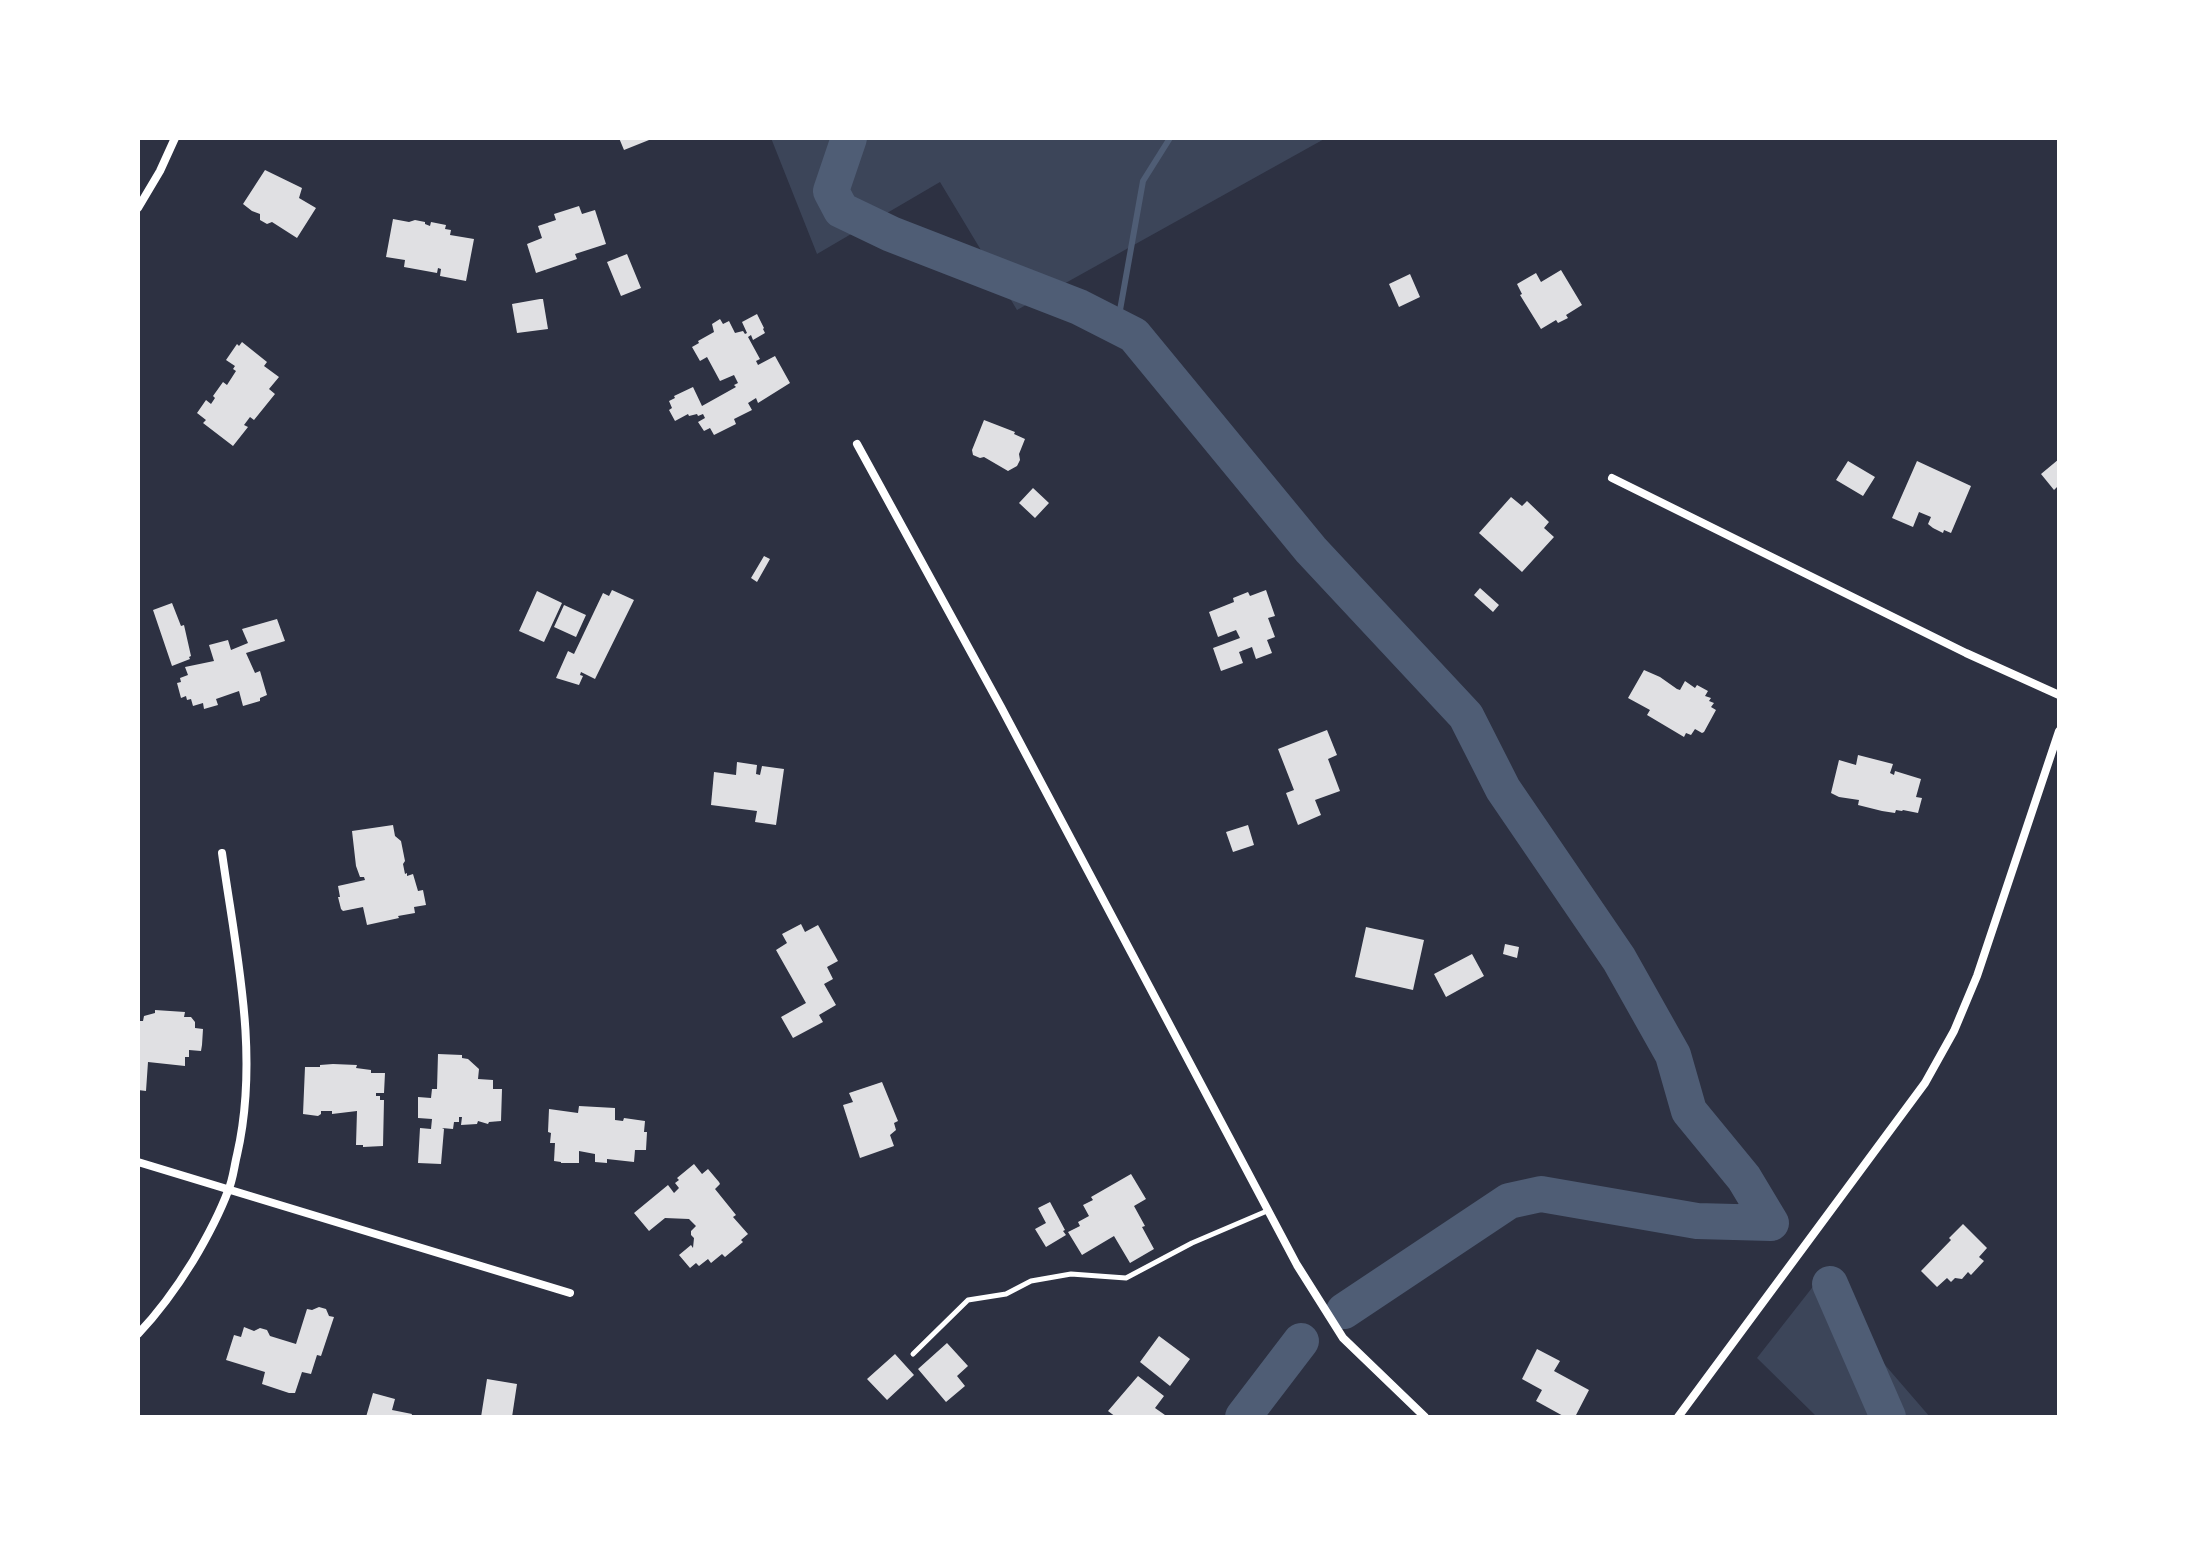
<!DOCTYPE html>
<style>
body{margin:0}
#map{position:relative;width:2197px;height:1555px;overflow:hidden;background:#2d3142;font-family:Raleway,sans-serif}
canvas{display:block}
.frame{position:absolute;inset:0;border:140px solid #fff;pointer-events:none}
</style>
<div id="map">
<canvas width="2197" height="1555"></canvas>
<div class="frame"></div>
</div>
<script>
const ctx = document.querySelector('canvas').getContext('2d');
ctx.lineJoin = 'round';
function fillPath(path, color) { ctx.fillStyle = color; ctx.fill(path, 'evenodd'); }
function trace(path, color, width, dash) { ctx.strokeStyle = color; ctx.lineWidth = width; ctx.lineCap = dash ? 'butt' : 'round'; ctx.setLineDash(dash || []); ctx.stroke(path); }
fillPath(new Path2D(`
 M771,138h555l-309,172 -77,-128 -123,72z
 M1815,1284l115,133h-113l-60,-59z`), '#3c4559');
trace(new Path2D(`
 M1117,327l26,-146 27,-43`), '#4f5d75', 6);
trace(new Path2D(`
 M849,138l-18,53 10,19 50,24 188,73 55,28 177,215 155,166 37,73 116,170 54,96 16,56 55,67 27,45
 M1830,1284l58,133
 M1344,1311l165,-110 32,-7 156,27 74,2
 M1243,1417l58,-76`), '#4f5d75', 36);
fillPath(new Path2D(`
 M619,138h35l-30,12z
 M265,170l37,18 -3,10 17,10 -19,30 -25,-16 -5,2 -7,-4v-6l-8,-3 -9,-7z
 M579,206l3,8 13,-4 11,34 -31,10 2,5 -41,14 -9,-29 15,-6 -4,-12 18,-6 -2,-6z
 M393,219l16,3 6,-2 10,2v2l5,2 1,-4 15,3 -1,4 6,1 -1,5 24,4 -8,42 -26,-5 1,-7 -3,-1 -1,5 -33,-6 1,-7 -19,-3z
 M627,254l14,34 -20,8 -14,-34z
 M1561,270l21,35 -16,10 2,3 -10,5 -2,-3 -15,9 -21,-34 2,-1 -5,-10 19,-11 5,9z
 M1410,274l10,23 -21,10 -10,-23z
 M540,299h3l5,30 -31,4 -5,-29z
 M757,314l7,14 -1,1 2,4 -12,7 -2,-5 -3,2 12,22 -4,2 2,4 17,-9 15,27 -32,20 -2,-5 -8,5 4,7 -18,9 2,5 -22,11 -4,-7 -6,3 -6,-9 7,-4 -2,-4 -5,2 -1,-2 -8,2 -1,-2 -13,7 -6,-11 3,-2 -3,-7 6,-3 -1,-2 19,-9 9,19 34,-19 -2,-2 4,-2 -4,-8 -14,6 -13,-24 -7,4 -8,-14 7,-4 -1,-2 16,-9 -2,-8 8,-5 3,5 6,-3 6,12 8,-2 2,3 2,-1 -5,-11z
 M242,342l25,20 -3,4 15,11 -10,12 6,5 -21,26 -4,-3 -6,8 4,2 -15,19 -30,-23 3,-3 -9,-7 9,-13 5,4 4,-6 -2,-2 10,-14 4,3 9,-14 -3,-2 2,-3 -9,-6 11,-16 2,2z
 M984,420l31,12 -1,2 11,5 -6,15 1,6 -3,6 -9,5 -24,-14 -4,1 -7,-3 -1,-5z
 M2059,459v26l-5,5 -13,-16z
 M1848,461l27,16 -12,19 -27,-16z
 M1917,461l54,25 -20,47 -7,-3 -1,3 -10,-5 -5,-4 3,-7 -12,-5 -6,15 -21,-9z
 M1033,488l16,15 -14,15 -16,-15z
 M1511,497l11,9 5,-5 22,21 -5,6 10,9 -32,35 -43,-39z
 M764,556l6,3 -13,23 -6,-4z
 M1480,588l19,17 -6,7 -19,-17z
 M612,590l22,10 -39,79 -14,-7 -1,3 3,1 -4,9 -23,-7 12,-27 6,3 29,-61 6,3z
 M1266,590l9,26 -7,2 7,19 -8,3 5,13 -16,6 -4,-12 -13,5 4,11 -22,8 -8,-23 27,-10 -4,-8 -18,7 -9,-25 25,-10 -1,-4 15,-6 2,4z
 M537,591l25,12 -18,39 -25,-11z
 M172,603l9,23 3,-1 7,31 -2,1 1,2 -18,7 -19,-56z
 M564,605l22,10 -10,22 -22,-10z
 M277,619l8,22 -39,12 9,20 5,-2 7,24 -7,3v3l-17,5 -4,-15 -23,8 2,6 -14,4 -1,-6 -10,3 -2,-7 -4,1 -1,-4 -5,2 -4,-15 4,-1 -1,-4 8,-3 -3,-8 29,-6 -5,-16 19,-5 3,10 17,-7 -6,-14z
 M1644,670l16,7 17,12 3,1 5,-9 10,7 2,-3 11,6 -3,5 6,2 -2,3 5,2 -3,4 5,3 -12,22 -2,1 -7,-4 -4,6 -5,-2 -2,4 -37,-22 3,-5 -22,-12z
 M1327,730l10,25 -9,4 12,32 -25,9 6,15 -23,10 -12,-32 8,-3 -16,-41z
 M1858,755l35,9 -3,9 4,2 1,-4 26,8 -5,18 6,1 -4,15 -15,-3 -1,1 -6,-1 -1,3 -13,-2 -24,-6 1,-5 -20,-3 -8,-4 8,-33 17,5z
 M737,762l20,3 -1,9 4,1 2,-9 22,3 -8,56 -21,-3 2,-11 -46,-6 3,-33 22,3z
 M393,825l2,11 6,5 4,20 -2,3 2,10 2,-1v3l6,-2 5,17 5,-1 3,15 -12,2 1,6 -17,3 1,2 -32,7 -4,-18 -20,4 -2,-2 -3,-12h2l-2,-11 27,-6 -1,-3h-4l-4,-11 -4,-35z
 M1248,825l6,20 -21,7 -7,-20z
 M801,924l4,8 13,-7 20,36 -11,6 6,12 -9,5 12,21 -17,10 4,7 -30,16 -12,-21 25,-14 -30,-53 11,-7 -5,-9z
 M1366,927l58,13 -11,50 -58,-13z
 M1505,944l14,3 -2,11 -14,-4z
 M1472,954l12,22 -38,21 -12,-23z
 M155,1010l30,2 -1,5h7l4,5v6l8,1 -1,16 -1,6 -12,-1v7h-4v9l-37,-4 -2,29 -8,-1v-69h5l1,-5 11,-3z
 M438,1054l24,1v3l6,1 11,10 -1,10 15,1v9h9l-1,32 -12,1 -1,2 -10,-3 -1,3 -16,1 1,-8h-3v5h-5l-1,7 -11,-1 2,1 -3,35 -23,-1 2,-35 11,1 1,-10 -14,-1v-21l13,1 1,-9h5z
 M333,1064l24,1 -1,3 15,2v3h14l-1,20h-8v3h4v4h4l-1,46 -20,1v-2h-7l1,-34 -25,3v-3h-11v3l-3,2 -15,-2 2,-47h15v-2z
 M882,1082l16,39 -4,2 2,7 -6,5 4,11 -34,12 -17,-53 10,-3 -4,-9z
 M579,1106l36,2v12l8,1 1,-3 21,3 -1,11h3l-1,18h-11l-1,12 -27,-3v4l-12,-1v-8l-16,-3v12h-18v-1l-7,-1 1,-18h-5l1,-10 -3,-1 1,-23 29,4z
 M694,1164l8,10 6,-5 11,13 1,2 -5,5 21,26 -3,2 15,17 -7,6 2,2 -18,15 -3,-3 -11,9 -3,-4 -9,7 -3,-3 -6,5 -11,-13 12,-10 2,3 1,-10 -3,-3v-4l5,-5 -7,-7 -24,-1 -16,13 -15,-18 34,-28 6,8 5,-5 -4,-5 4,-3 -2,-2z
 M1131,1174l15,25 -12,7 11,20 -3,1 12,22 -24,14 -16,-27 -32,19 -14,-23 12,-6 -2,-4 11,-6 -6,-11 10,-5 -2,-3z
 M1050,1202l15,28 -2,1 3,4 -20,12 -11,-18 11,-6 -8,-15z
 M1963,1224l24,24 -8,9 5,4 -13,14 -3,-3 -6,7 -7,-1 -4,4 -4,-4 -10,9 -16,-16 30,-31 -2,-2z
 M319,1307l7,2 3,7 5,1 -13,39 -4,-1 -6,19 -9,-2 -7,21h-6l-27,-9 3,-12 -39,-12 8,-25 7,2 3,-10 10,4 6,-3 7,2 3,6 26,8 11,-35 5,1z
 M1159,1336l31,23 -20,27 -30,-24z
 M947,1343l21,23 -11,10 8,10 -19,16 -28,-33z
 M1537,1349l23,12 -6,10 35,19 -14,27h-10l-29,-16 6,-11 -20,-11z
 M895,1354l19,21 -27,25 -20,-21z
 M1138,1376l26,20 -9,12 10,7 -2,2h-47l-8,-6z
 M487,1379l30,5 -5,33h-31z
 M373,1393l22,6 -3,11 20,4 -1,3h-45z`), '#e0e0e3');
trace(new Path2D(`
 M913,1354l55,-54 38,-6 25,-13 40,-7 55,4 66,-35 75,-32`), '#fff', 5);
trace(new Path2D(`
 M138,208l22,-37 15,-33
 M857,444l144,263 296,558 46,73 82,79
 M1612,478l354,175 93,42
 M138,1162l432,131
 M138,1334c21,-22 39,-47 55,-73 13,-22 26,-46 35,-70 5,-11 6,-24 9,-36 23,-100 -1,-202 -15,-302
 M1678,1417l247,-334 29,-52 23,-55 82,-245`), '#fff', 8);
</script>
